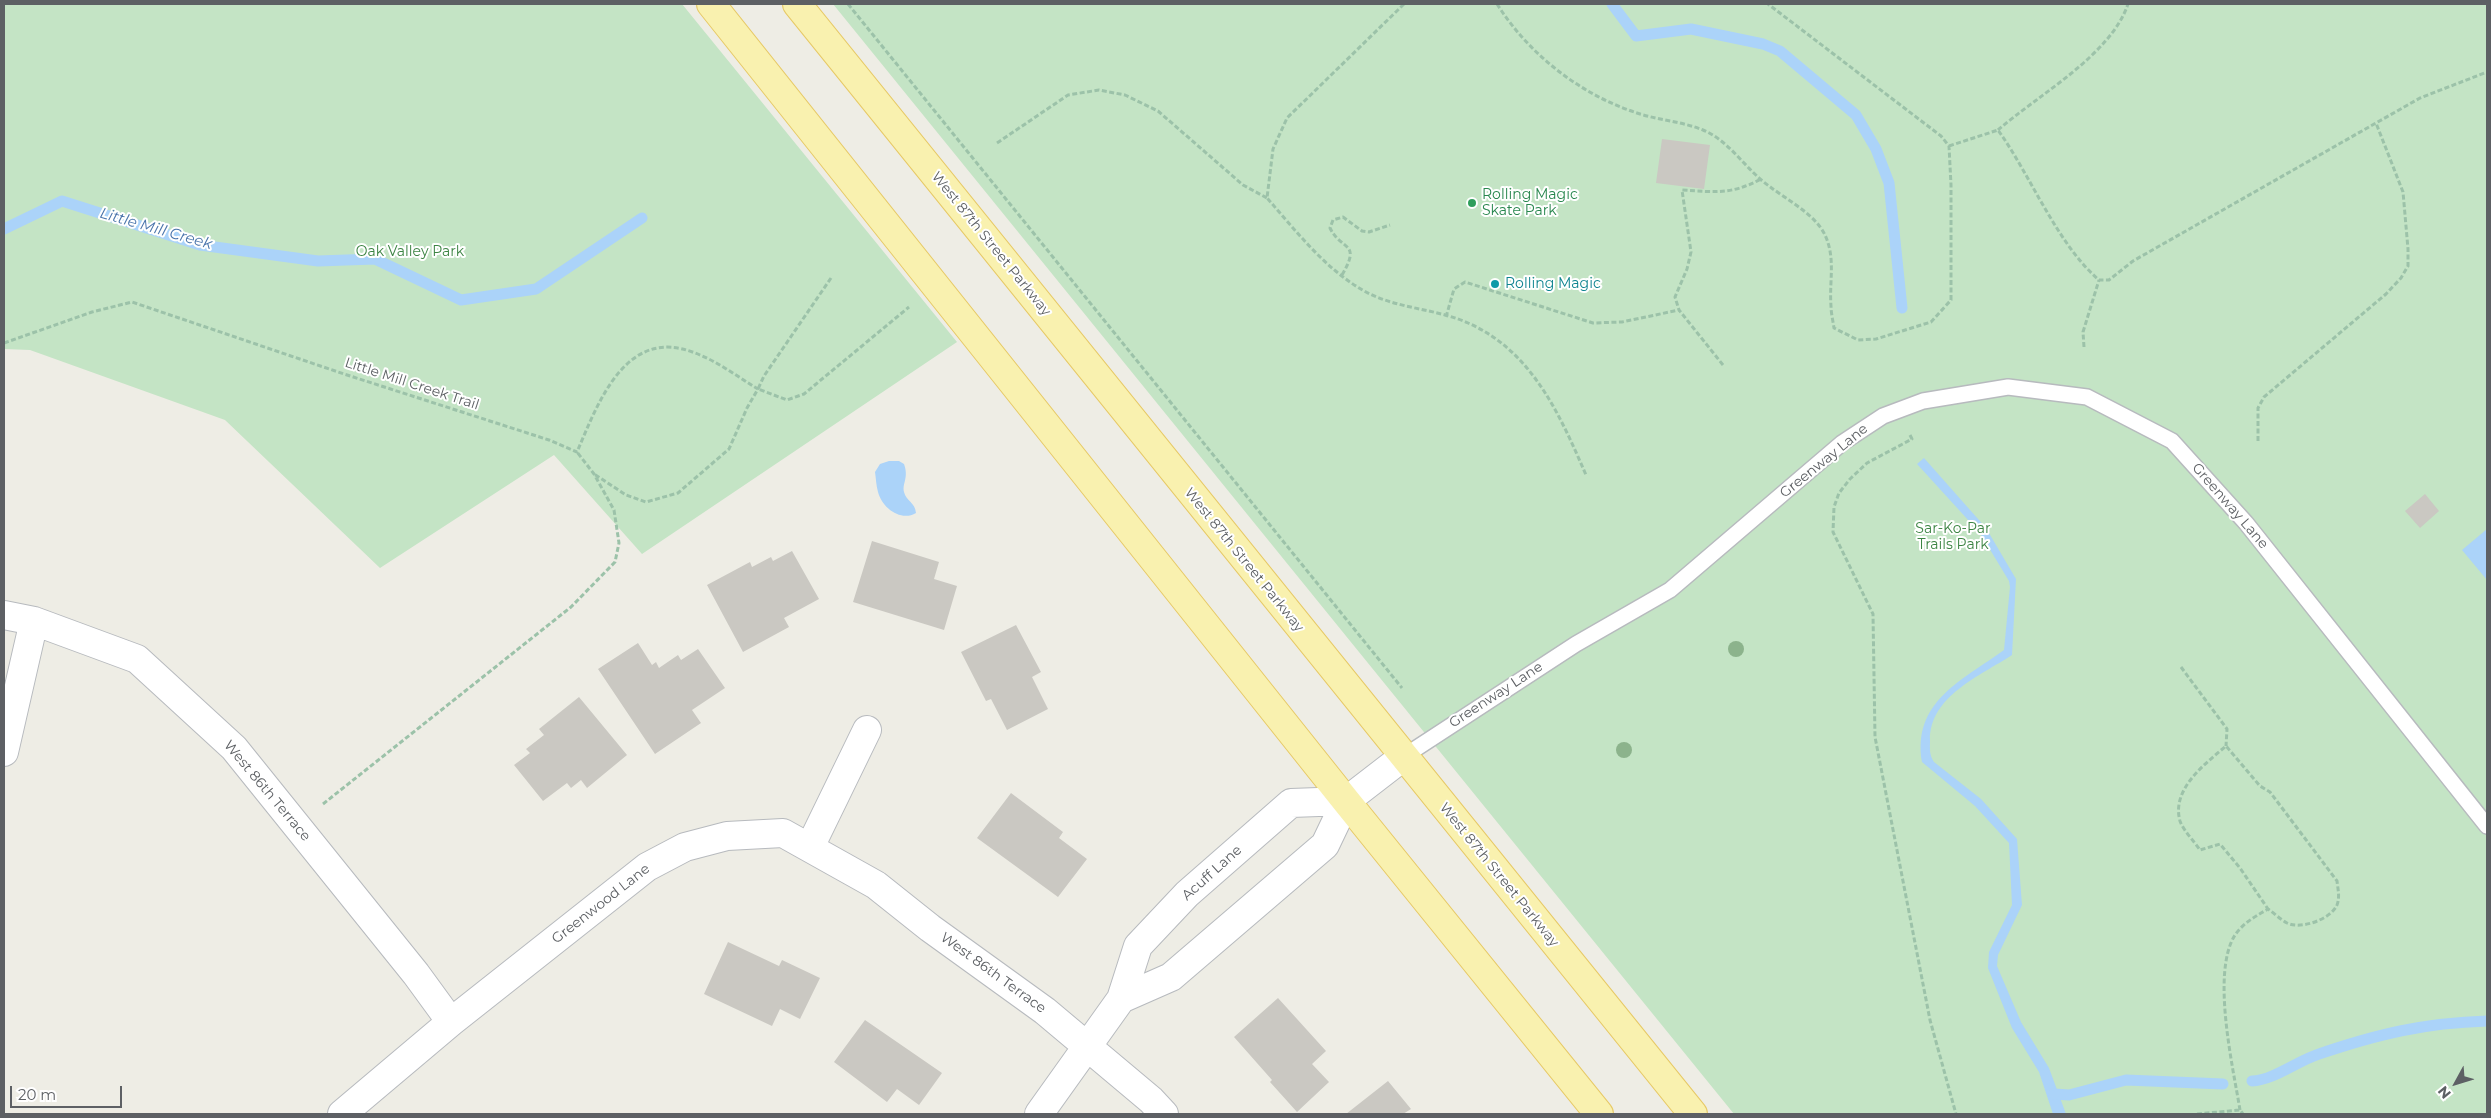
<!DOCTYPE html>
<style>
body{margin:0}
#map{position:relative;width:2491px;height:1118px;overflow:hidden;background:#eeede5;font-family:Montserrat,sans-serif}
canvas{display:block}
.frame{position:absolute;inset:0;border:5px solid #5d6064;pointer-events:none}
.north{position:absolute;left:2431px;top:1058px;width:50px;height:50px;-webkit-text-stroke:4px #fff;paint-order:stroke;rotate:231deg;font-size:14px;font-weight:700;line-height:20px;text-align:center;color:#5d6064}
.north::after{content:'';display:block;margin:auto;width:18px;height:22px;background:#5d6064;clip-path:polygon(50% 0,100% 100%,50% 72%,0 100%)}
.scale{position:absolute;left:10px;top:1086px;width:112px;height:22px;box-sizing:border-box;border:2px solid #5d6064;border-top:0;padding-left:6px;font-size:15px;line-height:18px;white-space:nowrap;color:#5d6064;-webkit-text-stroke:4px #fff;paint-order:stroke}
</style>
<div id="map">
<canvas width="2491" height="1118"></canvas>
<div class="frame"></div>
<div class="north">N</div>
<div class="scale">20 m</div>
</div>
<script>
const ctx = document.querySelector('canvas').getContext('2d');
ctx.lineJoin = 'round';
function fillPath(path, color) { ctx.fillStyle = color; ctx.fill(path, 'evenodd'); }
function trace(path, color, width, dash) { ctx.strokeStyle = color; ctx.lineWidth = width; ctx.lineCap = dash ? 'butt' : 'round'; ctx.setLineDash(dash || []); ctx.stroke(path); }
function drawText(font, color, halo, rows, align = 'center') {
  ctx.font = font + ' Montserrat,sans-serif'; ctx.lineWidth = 4; ctx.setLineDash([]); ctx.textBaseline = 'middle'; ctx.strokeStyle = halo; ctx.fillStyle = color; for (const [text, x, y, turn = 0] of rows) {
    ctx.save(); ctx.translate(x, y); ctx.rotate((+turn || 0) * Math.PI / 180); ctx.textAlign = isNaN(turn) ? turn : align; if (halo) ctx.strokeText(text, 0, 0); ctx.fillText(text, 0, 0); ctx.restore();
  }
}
fillPath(new Path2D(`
 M4,4h678l275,338 -315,212 -88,-99 -174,113 -155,-148 -195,-70 -26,-1z
 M833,4h1654v1110h-753z`), '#c4e4c5');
fillPath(new Path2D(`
 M1924,458l62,70 30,51 -4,76c-32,21 -82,41 -82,85 0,8 -1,15 4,22l47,37 36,40 5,66 -24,50 -1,11 24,56 28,46 17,46h-13l-14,-42 -27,-44 -24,-60 1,-16 23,-47 -3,-62 -34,-37 -53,-44c-10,-61 41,-82 82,-112l6,-63 -1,-6 -29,-48 -63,-69z
 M889,461h10l5,3c5,14 -2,19 0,28 2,9 11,10 12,21 -15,9 -34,-5 -38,-21 -2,-7 -2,-14 -3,-20l5,-8z
 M2487,529v51l-25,-30z`), '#abd3f9');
trace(new Path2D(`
 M1612,4l24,32 55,-7 72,15 17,7 76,64 20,34 13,34 13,125
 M4,229l58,-28 138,44 118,16 57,-2 86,41 75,-11 106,-71
 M2252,1081c22,-1 45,-20 67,-27 59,-20 105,-31 168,-33
 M2054,1094l15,1 57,-15 97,4`), '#abd3f9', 11);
fillPath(new Path2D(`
 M1662,139l48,6 -6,44 -48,-6z
 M2425,494l14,17 -19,17 -15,-17z
 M872,541l67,21 -5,17 23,7 -13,44 -91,-28z
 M792,551l27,48 -35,19 5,9 -46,25 -36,-67 43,-23 2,5 19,-10 2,4z
 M1016,625l25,47 -9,5 16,32 -41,21 -16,-31 -5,2 -25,-49z
 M638,643l14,22 4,-3 3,6 19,-13 3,5 17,-11 27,39 -33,22 9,13 -46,31 -57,-85z
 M579,697l48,58 -40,33 -6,-8 -10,8 -4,-5 -24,18 -29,-36 16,-12 -4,-4 18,-14 -5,-6z
 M1011,793l52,39 -4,6 28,21 -29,38 -81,-59z
 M728,942l51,24 3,-6 38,18 -20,41 -20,-10 -8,17 -68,-32z
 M1278,998l48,53 -14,13 17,18 -32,30 -27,-30 2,-2 -38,-43z
 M865,1020l77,53 -23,32 -22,-16 -10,13 -53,-40z
 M1388,1081l23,28 -8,5h-57z`), '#cac8c2');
const lane = new Path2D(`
 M1403,757l173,-113 94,-54 172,-147 41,-27 40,-15 85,-14 79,10 85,44 74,82 241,303`);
const street = new Path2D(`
 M4,615l30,6 103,38 97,89 182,226 35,48
 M4,752l30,-131
 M810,847l57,-117
 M1121,999l50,-22 154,-132 21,-44 57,-44
 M342,1114l109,-92 196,-155 38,-20 42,-11 56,-3 93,52 54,43 115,83 106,89 13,14
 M1039,1114l82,-115 17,-53 49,-52 104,-91 55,-2`);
const primary = new Path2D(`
 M711,4l635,797 253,313
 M797,4l896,1110`);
trace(lane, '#b7babe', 18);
trace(street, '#b7babe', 30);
trace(primary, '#e7c965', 30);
trace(new Path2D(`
 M848,4l554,684
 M1404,4l-117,114 -14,31 -6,49c30,34 61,75 103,96 31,15 67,15 98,29 64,28 92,92 118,152
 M1497,4c31,49 81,89 137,108 22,8 47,9 69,18 27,11 43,40 66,56 18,14 46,28 56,49 11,24 4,46 6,71 0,7 2,15 3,22l24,12 18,-1 55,-17 20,-22v-115l-2,-39 -8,-10 -173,-132
 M1998,130c40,-35 113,-75 130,-126
 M997,143l71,-48 31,-5 26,5 33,16 85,74 24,13
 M1949,146l49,-16c33,46 59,114 101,150h10l24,-19 287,-163 67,-26
 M1342,275c20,-34 -1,-24 -12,-47l3,-8 10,-3 19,14 7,1 21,-7
 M831,278l-67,98 -6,13 29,11 17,-6 105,-87
 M1446,317l8,-28 11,-7 128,41 29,-1 57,-12
 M4,343l88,-31 40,-10 212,72 205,66 28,12c21,-49 49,-127 118,-99 22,8 43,24 63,36l-11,19 -18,41 -51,44 -32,9 -20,-7 -32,-21
 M2084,347l-1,-15 16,-52
 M1723,365l-44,-55 -4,-13 12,-28 4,-17 -9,-62c33,2 49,5 79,-11
 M1910,435l2,4 -45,24 -17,16 -11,14 -5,14 -1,25 40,82 2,123 55,283 26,94
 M2258,441v-33l6,-11 122,-103 15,-16 7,-12v-17l-5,-57 -27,-69
 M2181,667l46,62 -1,17
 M323,804l248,-197 44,-45 4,-19 -5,-33 -20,-36 -17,-22
 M2240,1110c-7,-43 -29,-137 -5,-175 8,-12 21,-19 33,-26 6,4 13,11 19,14 14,7 44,-4 50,-18 3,-8 1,-15 0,-24l-67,-89 -10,-6 -34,-40c-21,18 -55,43 -46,75 3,9 14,20 20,29l20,-6 20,24 28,41
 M2197,1114l43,-4 3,4`), '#9cc2a9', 3, [5, 2.5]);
trace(lane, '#fff', 15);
trace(street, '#fff', 28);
trace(primary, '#f9f1af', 28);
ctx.fillStyle = '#8cb38c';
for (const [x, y] of [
 [1736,649],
 [1624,750]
]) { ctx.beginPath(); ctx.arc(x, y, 8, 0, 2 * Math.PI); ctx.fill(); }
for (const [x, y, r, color] of [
 [1472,203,5,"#2e9e5b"],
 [1495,284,5,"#0f9aa8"]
]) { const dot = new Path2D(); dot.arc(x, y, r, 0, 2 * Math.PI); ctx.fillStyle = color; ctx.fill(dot); trace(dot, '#fff', 2); }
drawText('14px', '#27864d', '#fff', [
 ["Rolling Magic",1482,195],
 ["Skate Park",1482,211]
], 'left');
drawText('14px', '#5d6064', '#fff', [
 ["West 87th Street Parkway",991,244,51],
 ["Little Mill Creek Trail",412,384,18],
 ["Greenway Lane",1824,461,-39],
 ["Greenway Lane",2230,506,49],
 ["West 87th Street Parkway",1244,560,51],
 ["Greenway Lane",1496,695,-33],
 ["West 86th Terrace",267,791,50],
 ["Acuff Lane",1212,873,-42],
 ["West 87th Street Parkway",1499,875,51],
 ["Greenwood Lane",601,904,-38],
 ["West 86th Terrace",993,973,36]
]);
drawText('14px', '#3c8443', '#fff', [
 ["Oak Valley Park",410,252],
 ["Sar-Ko-Par",1953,529],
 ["Trails Park",1953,545]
]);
drawText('14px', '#0d838f', '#fff', [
 ["Rolling Magic",1505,284]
], 'left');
drawText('italic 15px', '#4873aa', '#fff', [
 ["Little Mill Creek",156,229,16]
]);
</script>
